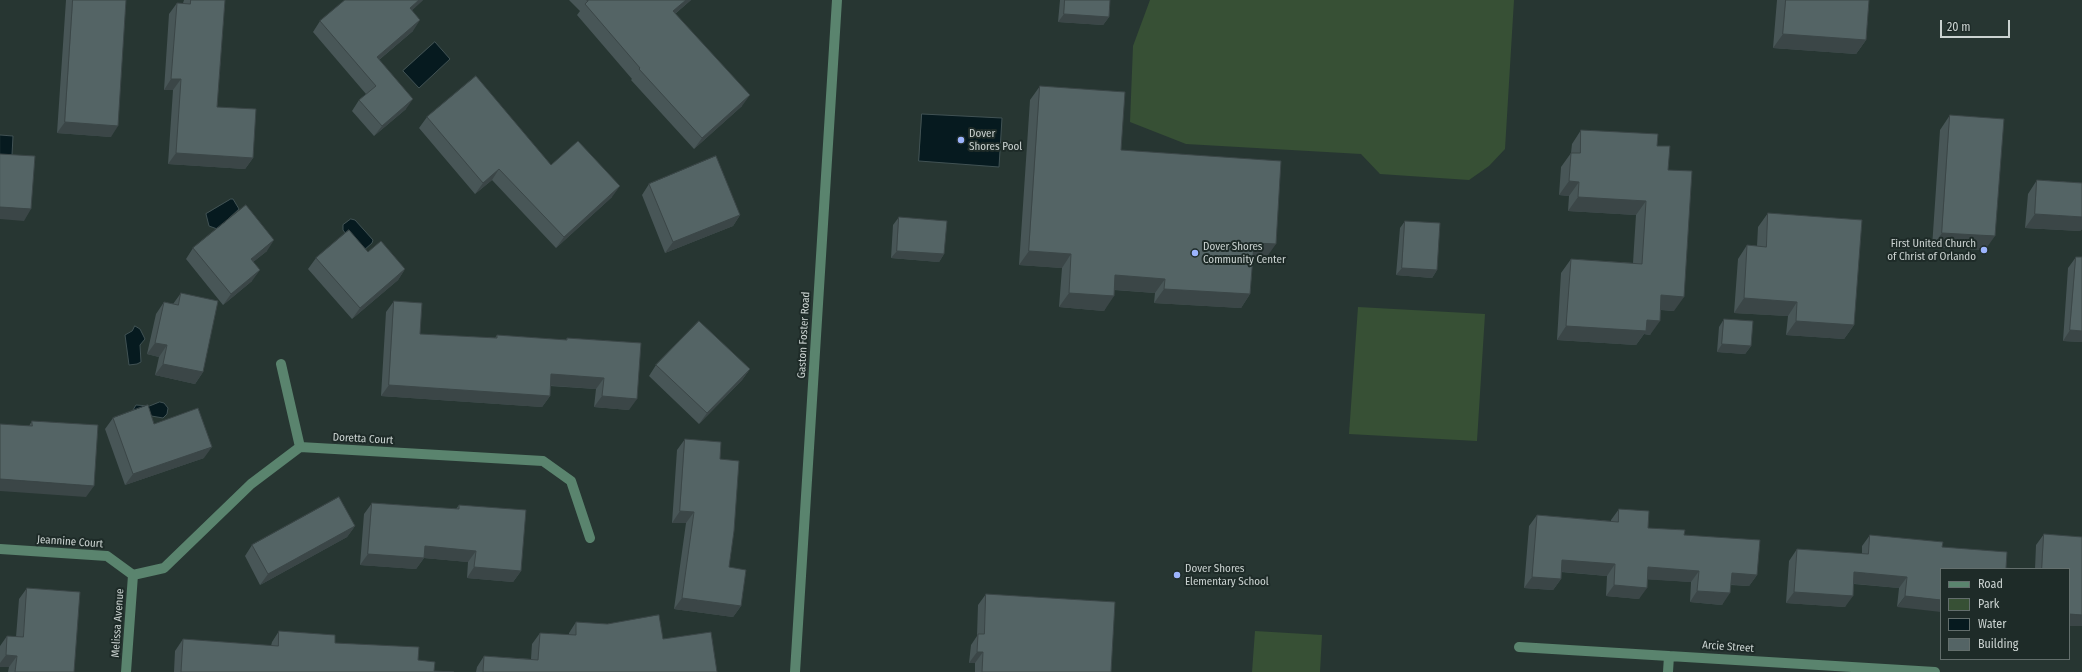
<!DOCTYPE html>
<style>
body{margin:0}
#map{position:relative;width:2082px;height:672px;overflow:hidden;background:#273632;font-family:"Fira Sans Condensed",sans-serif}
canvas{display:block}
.legend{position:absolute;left:1940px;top:568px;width:130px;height:92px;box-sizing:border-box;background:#1e2b28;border:1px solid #636e6c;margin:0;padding:5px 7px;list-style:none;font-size:12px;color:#cbd3d1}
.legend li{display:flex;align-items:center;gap:8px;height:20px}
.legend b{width:20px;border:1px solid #636e6c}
.scale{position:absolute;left:1940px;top:20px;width:70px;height:18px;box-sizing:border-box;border:2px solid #cbd3d1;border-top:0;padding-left:5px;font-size:12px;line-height:14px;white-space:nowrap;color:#cbd3d1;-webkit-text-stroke:3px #1e2b28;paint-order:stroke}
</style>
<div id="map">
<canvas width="2082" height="672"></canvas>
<ul class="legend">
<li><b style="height:5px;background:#5a846e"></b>Road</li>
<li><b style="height:11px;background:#375035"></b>Park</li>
<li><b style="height:11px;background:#061a1f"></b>Water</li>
<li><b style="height:11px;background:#546465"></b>Building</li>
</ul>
<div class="scale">20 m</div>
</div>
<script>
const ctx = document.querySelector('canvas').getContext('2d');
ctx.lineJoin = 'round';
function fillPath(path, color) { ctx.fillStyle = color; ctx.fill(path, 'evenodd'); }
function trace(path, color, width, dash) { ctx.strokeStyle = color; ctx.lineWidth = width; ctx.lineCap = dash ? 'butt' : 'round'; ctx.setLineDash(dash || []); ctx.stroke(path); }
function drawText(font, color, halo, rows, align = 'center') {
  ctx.font = font + ' "Fira Sans Condensed",sans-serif'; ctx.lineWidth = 4; ctx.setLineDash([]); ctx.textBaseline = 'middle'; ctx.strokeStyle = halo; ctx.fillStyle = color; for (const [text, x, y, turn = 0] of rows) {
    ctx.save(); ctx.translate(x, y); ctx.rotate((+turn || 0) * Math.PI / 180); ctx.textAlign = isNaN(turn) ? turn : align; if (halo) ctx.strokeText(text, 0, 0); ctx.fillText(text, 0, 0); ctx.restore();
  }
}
fillPath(new Path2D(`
 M1150,0h364l-9,149 -16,17 -20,14 -89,-6 -19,-20 -175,-10 -56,-22 3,-76z
 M1358,307l127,7 -8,127 -128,-7z
 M1255,631l67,4 -2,37h-68z`), '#375035');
const water = new Path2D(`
 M435,42l15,17 -31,29 -16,-17z
 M922,114l80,4 -3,49 -80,-6z
 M0,135l13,1 -1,19h-12z
 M231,199h2l6,10 -13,12v5l-6,4 -11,-4 -3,-12z
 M351,219l4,1 18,20 -1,3 -9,8 -5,-1 -15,-20v-5z
 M135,326l5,3 5,10 -5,6 1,17 -4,2 -8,1 -4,-30 7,-4z
 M160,402l4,1 4,5 -1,6 -4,4 -29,-5 -1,-3 3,-5 13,1z`);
fillPath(water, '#061a1f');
trace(water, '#415254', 1);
trace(new Path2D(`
 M281,364l19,83
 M0,549l107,7 26,19
 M133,575l31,-7 87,-84 49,-37 243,14 28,20 19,57
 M1519,647l416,25
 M126,672l7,-97
 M795,672l42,-672
 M1668,672l1,-16`), '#5a846e', 10);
fillPath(new Path2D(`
 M66,0h60l-15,137 -54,-4z
 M184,0h41l-8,107 36,51 -8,11 -77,-5 5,-74h-9l5,-76 8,-11h6z
 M423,0l-11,10 1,21 -34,29 27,49 -32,27 -22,-25 7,-11 7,-6 -53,-62 7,-11z
 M569,0h122l-16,14 67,92 -48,43 -63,-69 1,-1 -55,-64 3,-4z
 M1060,0h50l-1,17 -6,8 -45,-3z
 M1777,0h92l-3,40 -10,14 -83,-6z
 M1040,86l81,64 145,108 -13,-1 -3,37 -9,14 -87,-5 1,-10 -41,-3 -10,21 -45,-4 3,-39 -43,-3 11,-165z
 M1950,115l35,135 -53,-3 8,-117z
 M427,117l124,48 61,32 -56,51 -64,-68 -17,14 -56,-66z
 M1581,130l76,16 11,24 6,141 -13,-1 -11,25 -6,-1 -8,11 -79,-5 4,-67 10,-14 62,4 3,-48 -68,-4 1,-15 -10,-1 2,-28 10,-14 1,-9z
 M2037,180l45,3v46l-2,2 -55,-3 3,-34z
 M649,184l91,31 -7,11 -68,27 -23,-58z
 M1768,213l86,112 -10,14 -58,-4 2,-19 -54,-3 4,-54 9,-14 10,1 1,-19z
 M899,217l45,37 -5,8 -48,-4 2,-33z
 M1405,221l32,49 -5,8 -36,-3 4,-47z
 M193,248l74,3 -14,11 -1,19 -29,24 -37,-46z
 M368,252l37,17 -7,11 -46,39 -44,-50 8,-11z
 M2076,257l6,85 -19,-1 5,-73z
 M181,293l22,79 -8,12 -40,-9 4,-18 -12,-3 9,-40 8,-12 9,2z
 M394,301l26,33 75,4 2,-3 69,5 1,-2 74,5 -12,67 -35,-3 2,-18 -46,-3v10l-8,11 -161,-11 5,-84z
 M1724,319l27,27 -6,8 -28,-2 2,-25z
 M656,365l94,4 -8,11 -43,44 -50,-48z
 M113,418l41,6 50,34 -79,27 -20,-56z
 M32,421l54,76 -57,-71z
 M685,439l35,20 9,108 12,39 -8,11 -59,-8 12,-86h-14l5,-73z
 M372,503l84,6 3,-4 62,66 -8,11 -46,-4 1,-16 -44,-4 -8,11 -56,-4 4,-51z
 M1619,509l29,19 36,7 73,40 -8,11 -18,-1 -9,20 -32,-3 1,-20 -44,-3 -8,20 -33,-3 1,-20 -46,-4v7l-8,11 -29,-2 5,-62 8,-11 74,6v-1z
 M355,526l-8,11 -87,48 -15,-29 7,-11z
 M2044,534l25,35h-34l1,-24z
 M1870,535l72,12 -45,60 2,-19 -45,-4 -9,23 -59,-4 3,-42 8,-12 65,5v-8z
 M27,588l47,84h-66l1,-5h-9v-21l7,-10 9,1 3,-38z
 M986,594l125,78h-136v-9h-6l2,-18 6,-9 1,-31z
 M576,622l87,17 54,33h-241l1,-5 7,-11 47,3 1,-15 8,-11 29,2v-2z
 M279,631l139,29 16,11 20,1h-280l1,-21 8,-12 88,7 1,-4z`), '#485657');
fillPath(new Path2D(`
 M419,0h4l-20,19 7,-11z
 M686,0h5l-26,22 8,-11z
 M1064,14l45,3 -6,8 -45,-3z
 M420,20l-7,11 -44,37 8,-11z
 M1783,34l83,6 -10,14 -83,-6z
 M171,79h10l-8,11h-9z
 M750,95l-8,11 -48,43 8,-11z
 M413,99l-7,10 -32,27 8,-10z
 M65,122l53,4 -7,11 -54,-4z
 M176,153l77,5 -8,11 -77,-5z
 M499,169l-7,11 -17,14 8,-11z
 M1569,181l10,1 -10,14 -10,-1z
 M620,186l-8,11 -56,51 8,-11z
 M1578,197l68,4 -10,14 -68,-4z
 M0,207l31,2 -7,12 -24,-2z
 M2035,214l47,3v12l-2,2 -55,-3z
 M740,215l-7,11 -68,27 8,-11z
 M1942,233l53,3 -10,14 -53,-3z
 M274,240l-7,11 -24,19 8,-11z
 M1254,243l22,1 -10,14 -22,-1z
 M897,251l47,3 -5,8 -48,-4z
 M1029,251l42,3 -9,14 -43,-3z
 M1402,268l35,2 -5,8 -36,-3z
 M405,269l-7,11 -46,39 8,-11z
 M260,270l-8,11 -29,24 8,-11z
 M1115,275l50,4 -10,14 -50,-4z
 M1164,289l86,5 -9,14 -87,-5z
 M1069,293l45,3 -10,15 -45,-4z
 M1661,295l23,2 -10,14 -22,-2z
 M1744,298l53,4 -9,14 -54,-3z
 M1647,320l13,1 -10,14 -6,-1 -8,11 -79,-5 9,-14z
 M1796,321l58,4 -10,14 -58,-4z
 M2070,330l12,1v11l-19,-1z
 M155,343l12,2 -8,12 -12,-3z
 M1722,344l29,2 -6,8 -28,-2z
 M163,364l40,8 -8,12 -40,-9z
 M750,369l-8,11 -43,44 8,-11z
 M551,374l53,4 -8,11 -53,-4z
 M389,385l161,11 -8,11 -161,-11z
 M602,396l35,3 -8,11 -35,-3z
 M212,447l-8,11 -79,27 8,-11z
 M0,479l94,7 -8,11 -86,-6z
 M680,511l14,1 -8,11h-14z
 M355,526l-8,11 -87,48 8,-11z
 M425,546l51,5 -8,11 -44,-4 -8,11 -56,-4 8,-11z
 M1562,560l53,4 -8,12 -53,-5z
 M474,567l47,4 -8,11 -46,-4z
 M1648,567l51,4 -8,11 -51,-3z
 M1854,572l53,5 -8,11 -52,-5z
 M1732,573l25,2 -8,11 -25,-2z
 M1532,577l29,2 -8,11 -29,-2z
 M1614,585l33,3 -8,11 -33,-3z
 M1697,591l33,2 -8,12 -32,-3z
 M1794,592l59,4 -8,11 -59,-4z
 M1905,596l36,4v12l-44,-5z
 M682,598l59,8 -8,11 -59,-8z
 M2069,614l13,1v11h-13z
 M977,652h6l-8,11h-6z
 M6,655l11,1 -8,11h-9v-4z`), '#3b4647');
const building = new Path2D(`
 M73,0h53l-8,126 -53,-4z
 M191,0h34l-8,107 39,2 -3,49 -77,-5 5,-74h-10l6,-76 13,1z
 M345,0h74l-9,8 10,12 -43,37 36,42 -31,27 -23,-26 17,-14 -56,-65z
 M587,0h99l-13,11 77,84 -48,43 -63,-69 1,-1 -55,-64 3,-3z
 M1065,0h45l-1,17 -45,-3z
 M1786,0h83l-3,40 -83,-6z
 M476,76l75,89 27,-24 42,45 -56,51 -65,-68 -16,14 -56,-66z
 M1040,86l85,6 -4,58 160,11 -5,83 -22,-1 -4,51 -86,-5 1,-10 -50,-4 -1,21 -45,-3 2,-39 -42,-3z
 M1950,115l54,4 -9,117 -53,-3z
 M1581,130l77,4 -1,12h13l-2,24 24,1 -8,126 -23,-2 -1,26 -13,-1 -1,11 -80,-5 5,-67 71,5 4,-63 -68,-4 1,-15 -10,-1 2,-28h9z
 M0,154l35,2 -4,53 -31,-2z
 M716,156l24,59 -67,27 -24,-58z
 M2037,180l45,3v34l-47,-3z
 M246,205l28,35 -23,19 9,11 -29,24 -38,-46z
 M1768,213l94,7 -8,105 -58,-4 1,-19 -53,-4 3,-53 19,2z
 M899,217l48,4 -3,33 -47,-3z
 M1405,221l35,2 -3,47 -35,-2z
 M349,230l19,22 13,-11 24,28 -45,39 -44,-50z
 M2076,257h6v74l-12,-1z
 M181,293l37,8 -15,71 -40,-8 4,-19 -12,-2 9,-41 14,3z
 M394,301l28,2 -2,31 77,4v-3l70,5v-2l74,5 -4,56 -35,-3 2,-18 -53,-4 -1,22 -161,-11z
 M1724,319l29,2 -2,25 -29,-2z
 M699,321l51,48 -43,44 -51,-48z
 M148,405l6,19 44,-16 14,39 -79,27 -20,-56z
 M32,421l66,4 -4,61 -94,-7v-55l32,2z
 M685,439l36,3 -1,17 19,2 -5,70 -5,36 17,3 -5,36 -59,-8 12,-86 -14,-1z
 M339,497l16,29 -87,48 -16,-29z
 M372,503l87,6v-4l67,5 -5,61 -47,-4 2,-16 -51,-5 -1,12 -56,-4z
 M1619,509l30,2 -1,17 37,2 -1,5 76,5 -3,35 -25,-2 -2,20 -33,-2 2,-20 -51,-4 -1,21 -33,-3 1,-21 -53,-4 -1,19 -29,-2 5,-62 81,7z
 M2044,534l38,3v78l-13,-1v-45h-27z
 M1870,535l73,7 -1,5 65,5 -1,16 10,1h-75v31l-36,-4 2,-19 -53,-5 -1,24 -59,-4 3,-43 71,5z
 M27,588l53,4 -6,80h-59l2,-16 -11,-1 1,-19 16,1z
 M986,594l129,8 -4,70h-129l1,-20h-6l1,-18h6z
 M659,615l4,24 48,-7 6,40h-234l1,-16 54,4 2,-27 36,2v-13l31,2z
 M279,631l56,4v8l84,4 -1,13 17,2 -1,9 20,1h-273l2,-33 95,7z`);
fillPath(building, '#546465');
trace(building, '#3b4647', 1);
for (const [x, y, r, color] of [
 [961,140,4,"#9cb4fd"],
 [1984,250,4,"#9cb4fd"],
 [1195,253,4,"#9cb4fd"],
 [1177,575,4,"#9cb4fd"]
]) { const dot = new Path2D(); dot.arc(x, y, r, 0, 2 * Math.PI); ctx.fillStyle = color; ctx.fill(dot); trace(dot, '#1e2b28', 1.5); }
drawText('11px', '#cbd3d1', '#1e2b28', [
 ["Dover",969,134],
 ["Shores Pool",969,147],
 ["First United Church",1976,244,"right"],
 ["of Christ of Orlando",1976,257,"right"],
 ["Dover Shores",1203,247],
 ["Community Center",1203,260],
 ["Dover Shores",1185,569],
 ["Elementary School",1185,582]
], 'left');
drawText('11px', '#cbd3d1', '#1e2b28', [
 ["Gaston Foster Road",804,335,-87],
 ["Doretta Court",363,439,3],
 ["Jeannine Court",70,542,4],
 ["Melissa Avenue",118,623,-86],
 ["Arcie Street",1728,647,4]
]);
</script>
